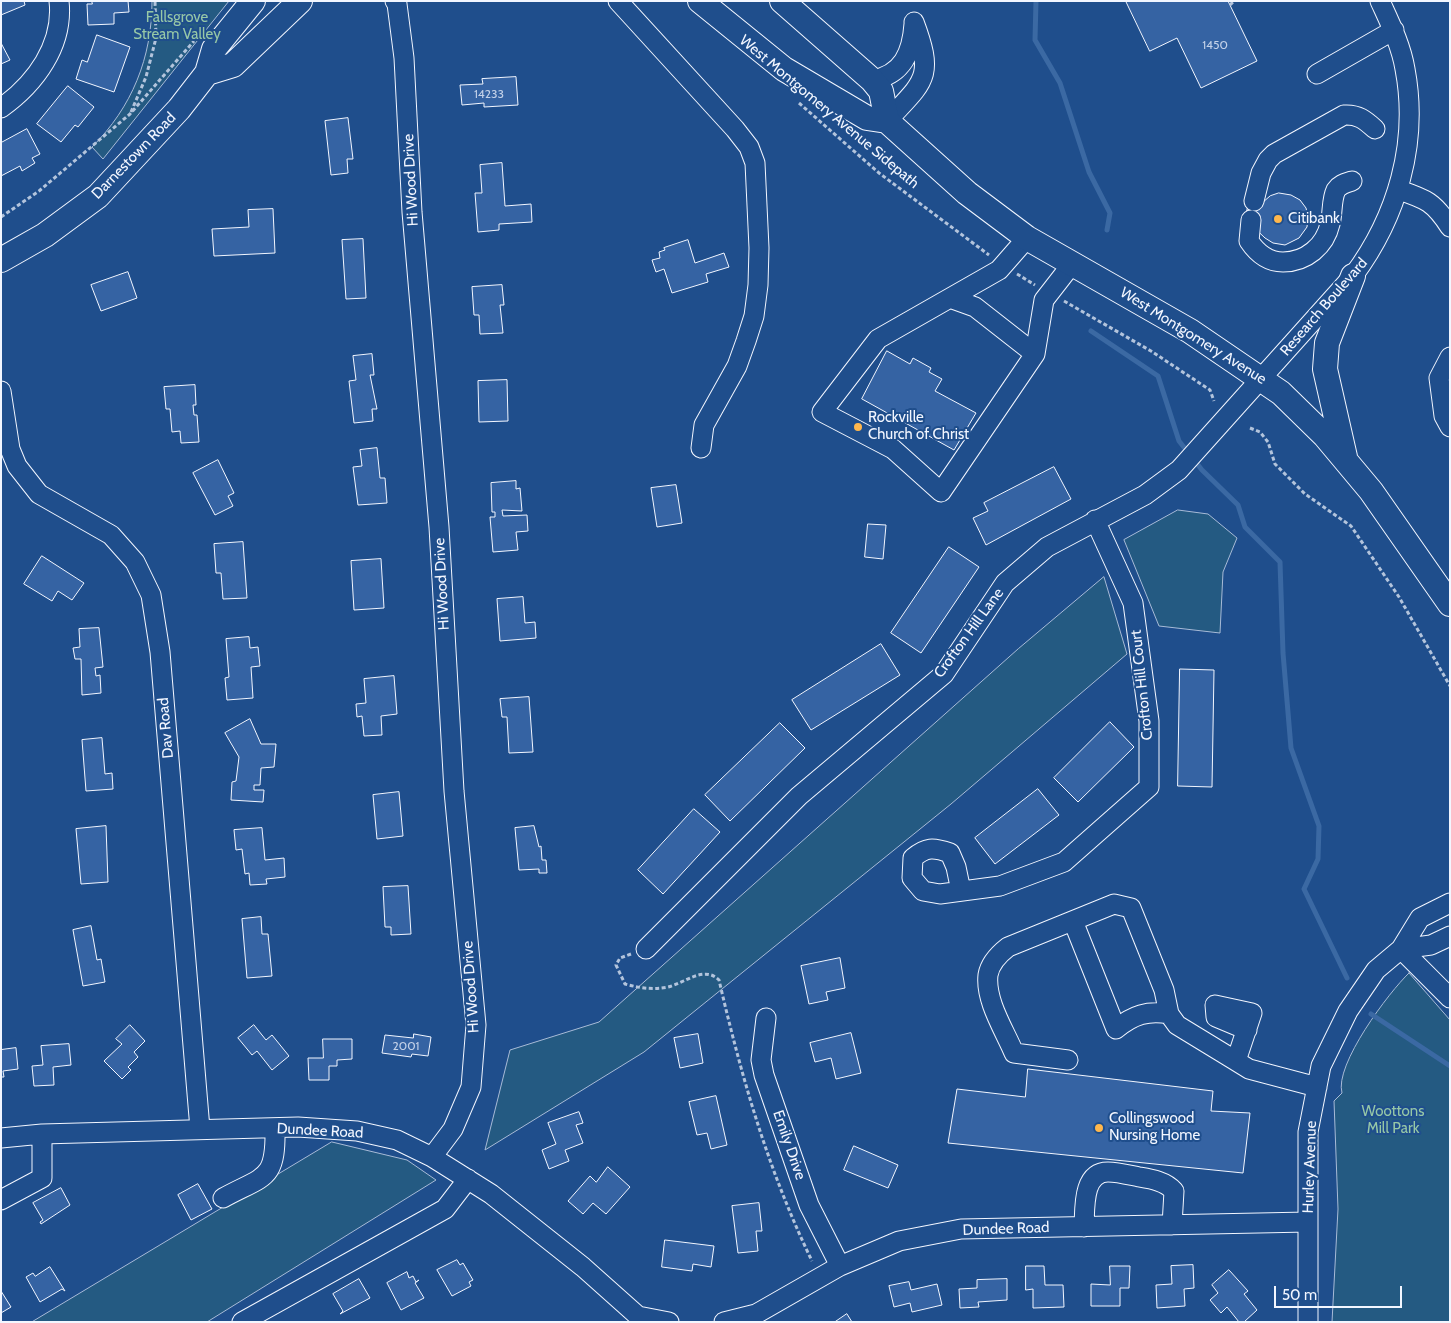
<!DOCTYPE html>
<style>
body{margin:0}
#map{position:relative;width:1451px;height:1323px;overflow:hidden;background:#1f4e8c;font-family:Cabin,sans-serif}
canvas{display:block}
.frame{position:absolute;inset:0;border:2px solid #f2f6ff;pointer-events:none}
.scale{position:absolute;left:1274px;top:1286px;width:128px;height:22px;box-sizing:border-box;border:2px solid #f2f6ff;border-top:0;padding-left:6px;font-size:15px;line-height:18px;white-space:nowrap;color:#f2f6ff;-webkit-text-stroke:4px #1f4e8c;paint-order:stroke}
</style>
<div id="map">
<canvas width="1451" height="1323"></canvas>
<div class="frame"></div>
<div class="scale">50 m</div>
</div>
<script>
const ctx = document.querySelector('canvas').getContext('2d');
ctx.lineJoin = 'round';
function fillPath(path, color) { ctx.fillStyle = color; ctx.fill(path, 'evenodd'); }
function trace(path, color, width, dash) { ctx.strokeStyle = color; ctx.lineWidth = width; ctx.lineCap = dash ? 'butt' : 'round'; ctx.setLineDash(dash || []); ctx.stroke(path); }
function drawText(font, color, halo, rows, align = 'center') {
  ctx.font = font + ' Cabin,sans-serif'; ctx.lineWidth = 4; ctx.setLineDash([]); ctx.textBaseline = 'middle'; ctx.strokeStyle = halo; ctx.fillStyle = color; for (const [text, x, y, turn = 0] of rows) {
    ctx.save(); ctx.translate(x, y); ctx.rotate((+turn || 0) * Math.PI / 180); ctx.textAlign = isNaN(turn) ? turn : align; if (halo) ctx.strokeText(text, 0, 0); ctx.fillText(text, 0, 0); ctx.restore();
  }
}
const green = new Path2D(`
 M152,1h77l-126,158 -11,-12c40,-40 60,-89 60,-146z
 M1178,510l30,4 29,24 -14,34 -3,61 -61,-7 -35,-86z
 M1104,577l23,77 -176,150 -307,248 -159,98 25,-100 89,-28 419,-373z
 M1409,973l41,47v302h-118l6,-113 -4,-108 8,-8c-8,-28 47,-101 67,-120z
 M332,1142l75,18 29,20 -229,142h-175z`);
fillPath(green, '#245a82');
trace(green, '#a8bbd7', 1);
trace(new Path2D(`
 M1036,1l-1,39 25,43 29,89 21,41 -3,17
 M1091,331l67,45 21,65 23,29 36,35 7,22 35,35 3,91 8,95 28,78 -1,33 -14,30 43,89
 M1371,1014l79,52`), '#3b69a3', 5);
const building = new Path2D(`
 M1,1h23l1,4 -24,10z
 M92,1h36l1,11 -15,1v11l-26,1 -1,-21h5z
 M1126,1h102l29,60 -56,27 -24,-50 -27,13z
 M97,35l33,12 -16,45 -38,-13 6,-19 5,2z
 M1,43l9,17 -9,4z
 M516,77l2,28 -34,2v-4l-22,2 -2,-20 23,-1 -1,-5z
 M68,86l26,21 -16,20 -3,-2 -14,17 -24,-18z
 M348,118l5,41h-6l1,14 -17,2 -6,-54z
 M27,129l13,25 -8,4 3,5 -13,8 -2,-5 -19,10v-33z
 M502,163l3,43 26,-2 1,18 -33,2v6l-21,2 -3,-39h7l-2,-28z
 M1279,193l12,2 9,5 6,8 2,9 -1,10 -8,11 -14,7 -12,-2 -8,-5 -20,-19 4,-19 13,3 8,-7z
 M273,209l2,44 -61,3 -2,-27 37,-2 -1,-17z
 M363,239l3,59 -20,1 -4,-59z
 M688,240l7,23 29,-10 5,14 -23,7 2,8 -36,11 -8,-24 -8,3 -4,-12 8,-2 -1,-6 6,-2 -1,-2z
 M128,272l9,26 -36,13 -10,-26z
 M502,285l2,20h-4l3,28 -23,1 -1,-19h-5l-2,-28z
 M887,351l23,13 3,-6 18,10 -2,4 13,7 -7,12 41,22 -22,37 -92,-51z
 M372,354l2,21h-4l7,34h-5l1,12 -19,2 -5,-42 7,-1 -3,-24z
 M507,380l1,41 -29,1 -1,-41z
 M195,385l1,20h-3l1,10h3l2,27 -18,1 -1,-12 -8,1 -2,-23h-4l-2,-22z
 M377,448l3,30h5l2,25 -29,2 -5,-38 9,-1 -2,-16z
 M218,460l16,33 -6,3 5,10 -18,9 -22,-42z
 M1054,467l17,32 -85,46 -13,-27 15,-7 -4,-8z
 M516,481v8l4,-1 2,23 -20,-1 1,6 24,-1 1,16 -12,1 2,18 -25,2 -3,-35h5v-5h-3l-1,-29z
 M676,485l6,38 -25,4 -6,-39z
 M868,524l18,1 -3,34 -18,-2z
 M243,542l4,56 -24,1 -2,-26h-5l-2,-29z
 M949,547l30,20 -58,86 -30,-20z
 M42,556l42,27 -12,17 -14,-9 -6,10 -28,-17z
 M381,559l3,49 -30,2 -3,-49z
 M523,597l2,26 10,-1 1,16 -36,3 -3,-42z
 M99,628l4,39 -8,1 1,8 4,-1 1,18 -19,2 -1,-36h-6l-2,-11 7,-1 -1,-18z
 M249,637l1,11 8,-1 2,19 -9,1 2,31 -26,2 -2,-22 4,-1 -3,-38z
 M881,644l19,31 -89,55 -19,-30z
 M1180,669l34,1 -2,117 -34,-1z
 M394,676l3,38 -16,2 1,19 -18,1 -2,-20 -5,1 -1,-13 10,-1 -2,-24z
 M529,697l4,55 -24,1 -2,-36h-5l-2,-18z
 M250,719l11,25h15l-2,23 -13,1 -1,17h-6v5h10l-1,12 -32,-2 1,-18 4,-1 3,-24 -14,-24z
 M1110,722l24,25 -56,55 -24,-24z
 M780,723l25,25 -75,73 -25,-26z
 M102,738l3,36 7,-1 1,16 -27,2 -4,-51z
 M1038,789l21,26 -64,49 -20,-26z
 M399,792l4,44 -26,3 -4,-44z
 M694,809l26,23 -57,62 -25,-24z
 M106,826l2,56 -27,2 -5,-55z
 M534,826l5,21 2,-1 1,14h4l1,13h-8v-4l-20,1 -4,-42z
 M262,828l3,32 19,-2 1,19 -19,2 1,5 -17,1 -1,-12 -4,1 -3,-25 -6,1 -2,-20z
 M408,886l3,48 -20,1v-8h-6l-2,-40z
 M261,917l1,17h6l4,42 -25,2 -5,-59z
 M91,926l6,34 4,-1 4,23 -22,4 -10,-56z
 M840,958l5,30 -19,4 2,8 -19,4 -8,-38z
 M130,1025l15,16 -11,11 4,5 -10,10 3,3 -9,9 -18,-18 18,-17 -6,-5z
 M254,1025l12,15 6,-5 17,21 -17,14 -15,-19 -5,4 -14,-17z
 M851,1033l10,40 -25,6 -5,-21 -16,4 -5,-19z
 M414,1034l17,3 -3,19 -16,-2 -1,3 -29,-4 3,-18 28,3z
 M698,1034l5,29 -23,5 -6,-30z
 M323,1039h29v20l-15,1v6h-8v14h-20l-1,-22h15z
 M69,1044l2,21 -18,2 1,18 -20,1 -2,-20 11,-1 -2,-19z
 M16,1048l2,21 -15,2 1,6h-3v-27z
 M1028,1069l185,22 -2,20 39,2 -7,60 -295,-30 9,-54 68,8z
 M716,1096l11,49 -16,4 -4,-16 -10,2 -8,-33z
 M579,1112l4,11 -7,2 7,18 -18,7 4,11 -20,8 -7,-19 14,-6 -8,-21z
 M854,1146l44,19 -10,23 -44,-18z
 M608,1167l22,20 -24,27 -13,-11 -10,11 -15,-13 22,-25 6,6z
 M198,1184l14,25 -21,11 -13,-25z
 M61,1188l9,17 -29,19 -1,-2 3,-2 -10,-17z
 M759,1203l3,28h-6l2,20 -20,2 -6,-47z
 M665,1240l49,6 -3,21 -18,-3 -1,7 -30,-4z
 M457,1260l3,5 3,-2 10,17 -4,2 2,4 -19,10 -15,-26z
 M1193,1265l1,23 -10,1 1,17 -28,2 -1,-23 16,-1 -1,-18z
 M1026,1266h18l1,19h18l1,22 -31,1v-19l-7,1z
 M1110,1266h20l-1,22h-9v18h-29v-22l19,1z
 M50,1267l15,24 -3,-2 -22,13 -14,-25 7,-4 2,3z
 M1229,1270l19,21 -4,3 13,16 -13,12h-5l-12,-15 -6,6 -11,-13 8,-7 -6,-8z
 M407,1272l2,6 4,-2 3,6 3,-2 -4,3 9,15 -23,12 -14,-27z
 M359,1279l11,19 -30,16 3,-3 -10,-17z
 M1007,1279v21l-29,2 1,5 -19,1 -1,-19 18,-1v-8z
 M909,1282l2,8 26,-6 5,21 -30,7 -2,-9 -16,4 -5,-21z
 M1,1291l10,16 -10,6z
 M847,1314l5,8h-17z`);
fillPath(building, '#3563a3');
trace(building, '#f2f6ff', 1);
const minor = new Path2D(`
 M395,1l2,3 7,54 8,154 27,315 15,264 22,234 -5,62 -18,42 -21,28
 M618,1l117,128 14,18 6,16 4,85 -1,37 -4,31 -8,25 -9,25 -33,59 -3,23
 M1317,74l77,-44
 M872,80c31,-5 40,-28 42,-56
 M1,108c34,-24 63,-63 58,-107
 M887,121c37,-40 48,-43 27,-99
 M1399,190c27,9 35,12 51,37
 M1254,201l7,-28 7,-13 6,-6 70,-39c14,-1 21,5 31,14
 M1251,220l-2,21c8,12 19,21 34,21 23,0 42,-16 47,-38 3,-10 1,-24 6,-34 4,-6 10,-7 16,-9
 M1027,238l-28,32 -121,69 -56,73 71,37 48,43 94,-138 9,-54 28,-36
 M950,298l25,9 60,47
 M1450,357l-11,21 5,38 6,11
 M1,391l9,58 7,17 22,28 72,41 24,27 16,33 9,57 40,477
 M961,891l-5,-24 -6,-14c-17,-6 -24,-6 -37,5l-1,20 11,13 17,3 60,-8 64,-24 85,-75v-66l-16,-118 -38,-83
 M1073,921l43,108c17,-14 32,-19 53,-15
 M646,949l153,-153 145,-122 61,-91 42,-36 98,-52 34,-25 174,-194c44,-59 66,-133 52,-207 -4,-24 -15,-46 -25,-68
 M1401,949l49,49
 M1401,949l30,-4 19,-9
 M766,1018l-5,42 3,15 45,130 31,61
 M1247,1030l-31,-13 -1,-12 37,8 -16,48 13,8 68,18
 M1068,1060l-54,-7c-9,-22 -29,-52 -26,-78 2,-12 11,-21 20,-28l106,-43 17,4 33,82 5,24 8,11 59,36
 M1,1138l41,-4 256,-7 59,4 40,9 35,17 59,37 92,73 55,49 31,6
 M223,1198c42,-23 53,-17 52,-70
 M1,1200l41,-22v-44
 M1084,1227c1,-18 -2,-55 24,-55 10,0 21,3 31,5 12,2 26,4 35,14l-2,34
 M242,1322l203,-113 23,-30
 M724,1322l32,-8 84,-48 59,-25 62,-12 347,-7
 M1308,1322v-190l13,-66 27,-55 28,-41 25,-21 19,-31 30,-15`);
const major = new Path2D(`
 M700,1l84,68 83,49 20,3 80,72 60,45 163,93 91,62 44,43 46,55 79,113
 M782,1l90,79 9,11 6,30
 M207,73l26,-8 67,-64
 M1,260l44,-25 53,-39 81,-87 28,-36 7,-24 39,-48
 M1345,457l-20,-88 2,-26 26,-67`);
trace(minor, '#f2f6ff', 21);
trace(major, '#f2f6ff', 26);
trace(new Path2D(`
 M1230,5l4,-4
 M799,103l80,70 110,82
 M131,112l15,-35 10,-39 -1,-37
 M1,217l38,-26 91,-77 64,-73
 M1017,274l18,11
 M1064,301l87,50 59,39 4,11
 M1250,428l10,4 8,10 7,22 30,30 46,32 48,71 51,89
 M631,954l-11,4 -4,7 9,19c15,4 27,6 43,3 17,-4 36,-22 51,-7 23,99 49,190 93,281`), '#b3c4dc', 3, [4, 2.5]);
trace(minor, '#1f4e8c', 19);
trace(major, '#1f4e8c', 24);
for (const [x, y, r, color] of [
 [1278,219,5,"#ffb74d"],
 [858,427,5,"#ffb74d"],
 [1099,1128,5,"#ffb74d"]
]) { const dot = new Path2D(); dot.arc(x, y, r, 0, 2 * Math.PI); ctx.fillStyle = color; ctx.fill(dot); trace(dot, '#1f4e8c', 2); }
drawText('12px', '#c3d1e8', null, [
 ["1450",1215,45],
 ["14233",489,94],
 ["2001",406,1046]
]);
drawText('15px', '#97c8a6', '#1f4e8c', [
 ["Fallsgrove",177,18],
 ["Stream Valley",177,35],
 ["Woottons",1393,1112],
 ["Mill Park",1393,1129]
]);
drawText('15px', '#f2f6ff', '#1f4e8c', [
 ["West Montgomery Avenue Sidepath",829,112,40],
 ["Darnestown Road",134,156,-46],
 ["Hi Wood Drive",411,180,-93],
 ["Research Boulevard",1324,307,-49],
 ["West Montgomery Avenue",1193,336,32],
 ["Hi Wood Drive",442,584,-93],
 ["Crofton Hill Lane",969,633,-54],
 ["Crofton Hill Court",1142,685,-96],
 ["Dav Road",166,728,-95],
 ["Hi Wood Drive",471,987,-94],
 ["Dundee Road",320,1131,3],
 ["Emily Drive",789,1145,71],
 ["Hurley Avenue",1310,1167,-88],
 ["Dundee Road",1006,1229,-2]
]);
drawText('15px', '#f2f6ff', '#1f4e8c', [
 ["Citibank",1288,219],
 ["Rockville",868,418],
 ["Church of Christ",868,435],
 ["Collingswood",1109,1119],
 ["Nursing Home",1109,1136]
], 'left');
</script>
